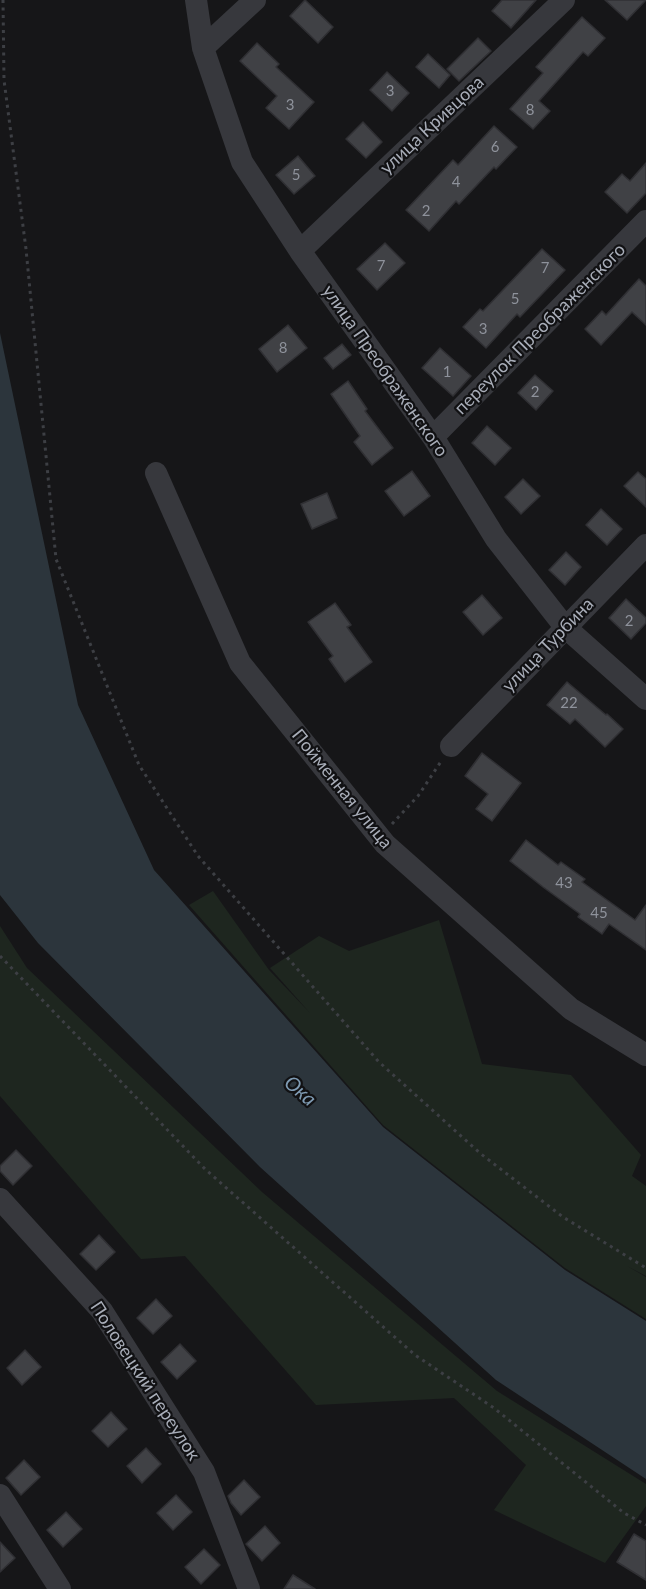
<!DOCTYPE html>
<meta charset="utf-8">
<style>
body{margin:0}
canvas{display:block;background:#161618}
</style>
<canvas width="646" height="1589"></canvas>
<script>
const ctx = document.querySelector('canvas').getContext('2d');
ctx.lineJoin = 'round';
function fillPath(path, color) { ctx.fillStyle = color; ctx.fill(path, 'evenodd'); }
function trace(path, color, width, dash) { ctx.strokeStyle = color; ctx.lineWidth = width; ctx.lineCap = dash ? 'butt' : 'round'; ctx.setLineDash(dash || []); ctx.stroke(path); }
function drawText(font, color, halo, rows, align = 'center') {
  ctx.font = font + ' Lato,sans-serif'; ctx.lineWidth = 4.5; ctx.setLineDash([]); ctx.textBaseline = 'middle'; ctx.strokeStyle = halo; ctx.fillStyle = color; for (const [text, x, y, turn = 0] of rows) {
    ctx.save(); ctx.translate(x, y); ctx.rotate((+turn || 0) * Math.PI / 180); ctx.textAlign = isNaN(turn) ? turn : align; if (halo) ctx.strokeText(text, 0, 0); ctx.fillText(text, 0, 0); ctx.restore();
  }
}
fillPath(new Path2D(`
 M213,891l56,79 41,43 -40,-45 49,-32 30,15 90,-31 43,144 89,11 70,80 -9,21 14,10v90l-19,-10 19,11v42l-81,-51 -182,-143 -194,-220z
 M0,926l27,42 235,224 235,199 149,93v22l-41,57 -111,-53 32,-45 -72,-67 -138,7 -131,-149 -44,3 -141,-163z`), '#1e261f');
fillPath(new Path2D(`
 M0,333l78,372 76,165 229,257 182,143 81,51v158l-150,-99 -236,-213 -222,-224 -38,-48z`), '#2c353c');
const building = new Path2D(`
 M305,0l28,27 -15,16 -28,-27z
 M502,0h34l-25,28 -19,-17z
 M605,0h41l-19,20z
 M582,17l23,21 -17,18 -5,-4 -44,49 11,10 -17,18 -23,-20 33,-36 -7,-6z
 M478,38l13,13 -32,30 -12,-12z
 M257,43l22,21 -3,3 38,35 -25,27 -23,-21 11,-12 -37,-35z
 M428,54l22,21 -11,13 -23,-21z
 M387,72l22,21 -17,18 -22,-21z
 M363,122l19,20 -16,16 -20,-19z
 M494,126l23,21 -21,22 -2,-2 -35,37 -3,-3 -27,30 -23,-21 47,-50 5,5z
 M298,156l17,20 -21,18 -18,-19z
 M646,163v30l-19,20 -22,-21 17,-18 8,7z
 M385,243l20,20 -28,27 -20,-21z
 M542,249l23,21 -45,47 -3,-3 -31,34 -23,-21 17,-18 3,2z
 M639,279l7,7v39l-14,-13 -31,33 -16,-16 17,-18 4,4z
 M288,325l19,23 -30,24 -18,-23z
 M342,344l9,11 -18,14 -9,-11z
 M440,348l31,28 -18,20 -31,-28z
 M535,375l18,16 -17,19 -18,-17z
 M348,381l19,28 -2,2 28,37 -21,17 -18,-23 6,-6 -29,-42z
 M487,426l24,22 -16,17 -23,-22z
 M412,471l18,25 -26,20 -19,-25z
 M638,472l8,7v28l-22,-21z
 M523,479l17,17 -19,18 -16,-17z
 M327,493l10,25 -25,11 -11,-25z
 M601,509l21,20 -15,16 -21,-20z
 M566,552l15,15 -16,18 -16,-15z
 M482,595l20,23 -19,17 -20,-23z
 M626,599l20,19v5l-15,16 -22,-21z
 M335,603l16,22 -4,2 25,35 -27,20 -16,-23 4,-3 -25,-34z
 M567,682l39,33 1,-1 16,15 -18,18 -30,-28 -5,5 -23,-19z
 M482,753l39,30 -29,38 -16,-12 12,-15 -23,-18z
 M526,840l32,25 3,-3 24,17 -3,3 53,38 11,-15v45l-37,-26 -7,10 -24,-17 2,-3 -37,-27 -33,-26z
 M16,1150l16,16 -19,19 -13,-14v-5z
 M99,1235l16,17 -19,18 -16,-16z
 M156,1299l16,17 -19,18 -16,-16z
 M180,1344l16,17 -19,18 -16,-17z
 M25,1350l16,17 -19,18 -15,-17z
 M111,1412l16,17 -19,18 -16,-16z
 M146,1448l15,16 -19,19 -15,-17z
 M24,1460l16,17 -19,18 -15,-17z
 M244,1480l16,17 -19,18 -10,-12 -3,-7z
 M176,1495l16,17 -19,18 -16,-17z
 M66,1512l16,17 -19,18 -16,-17z
 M265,1526l15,17 -18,18 -16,-17z
 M634,1534l12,7v39l-29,-18z
 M0,1542l15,16 -15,14z
 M204,1549l16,16 -19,19 -16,-17z
 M293,1575l22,14h-31z`);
fillPath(building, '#404145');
trace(building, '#303034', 1.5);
trace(new Path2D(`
 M3,0l1,80 22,169 30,310 83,206 59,91 181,206 102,92 82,63 83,51
 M392,824l26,-28 24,-36
 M0,956l205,213 210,186 79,53 130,105 22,12`), '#3d3f44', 3, [3, 4.5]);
trace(new Path2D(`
 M196,0l7,48 39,114 58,89 133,186 63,102 69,88 81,72
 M203,48l52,-48
 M300,251l264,-251
 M433,437l213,-216
 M156,473l84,190 145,181 186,165 75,46
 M451,746l195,-201
 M0,1199l102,112 102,161 45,117
 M0,1495l60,94`), '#37383d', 22);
drawText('15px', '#8e929b', null, [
 ["3",390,91],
 ["3",290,105],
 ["8",530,110],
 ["6",495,147],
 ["5",296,175],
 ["4",456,182],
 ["2",426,211],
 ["7",381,266],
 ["7",545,268],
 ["5",515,299],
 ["3",483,329],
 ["8",283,348],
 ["1",447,372],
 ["2",535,392],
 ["2",629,621],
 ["22",569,703],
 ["43",564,883],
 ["45",599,913]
]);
drawText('18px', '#a8adb8', '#111113', [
 ["улица Кривцова",432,125,-43],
 ["переулок Преображенского",540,329,-45],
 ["улица Преображенского",385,371,55],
 ["улица Турбина",548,645,-46],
 ["Пойменная улица",342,789,51],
 ["Половецкий переулок",145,1381,57]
]);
drawText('italic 20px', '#7f9bb3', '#111113', [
 ["Ока",300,1091,41]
]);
</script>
